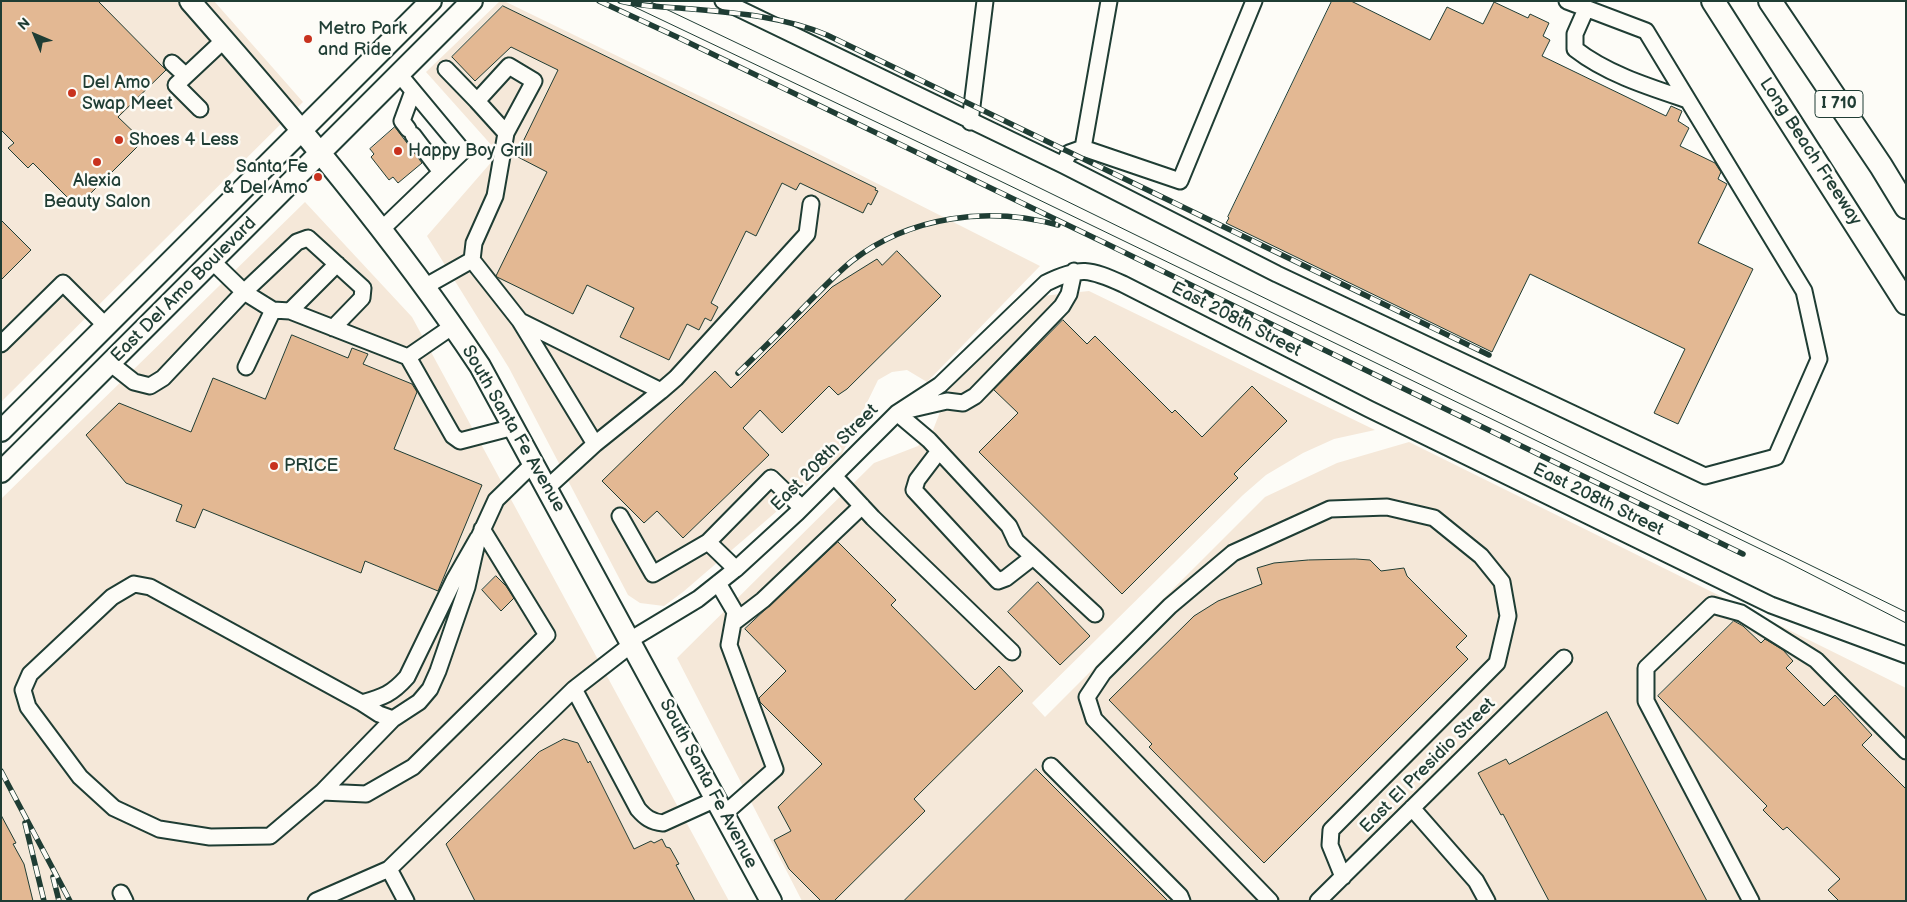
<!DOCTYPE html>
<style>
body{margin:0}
#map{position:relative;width:1907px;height:902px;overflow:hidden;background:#fdfcf7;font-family:"Balsamiq Sans",sans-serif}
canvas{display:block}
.frame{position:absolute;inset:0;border:2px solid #1f3d34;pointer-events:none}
.north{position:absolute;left:10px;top:10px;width:50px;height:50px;-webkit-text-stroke:4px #fdfcf7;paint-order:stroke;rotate:315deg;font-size:14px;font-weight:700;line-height:20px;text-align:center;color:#1f3d34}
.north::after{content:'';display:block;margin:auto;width:18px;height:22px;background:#1f3d34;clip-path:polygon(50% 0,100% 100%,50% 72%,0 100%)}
</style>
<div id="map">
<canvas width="1907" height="902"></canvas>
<div class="frame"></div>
<div class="north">N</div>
</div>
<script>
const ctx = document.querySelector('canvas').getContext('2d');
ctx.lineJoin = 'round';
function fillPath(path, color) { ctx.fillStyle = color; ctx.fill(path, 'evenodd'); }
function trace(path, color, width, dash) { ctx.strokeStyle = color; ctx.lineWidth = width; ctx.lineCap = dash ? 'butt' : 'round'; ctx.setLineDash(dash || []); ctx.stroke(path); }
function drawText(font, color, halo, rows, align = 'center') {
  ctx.font = font + ' "Balsamiq Sans",sans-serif'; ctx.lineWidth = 5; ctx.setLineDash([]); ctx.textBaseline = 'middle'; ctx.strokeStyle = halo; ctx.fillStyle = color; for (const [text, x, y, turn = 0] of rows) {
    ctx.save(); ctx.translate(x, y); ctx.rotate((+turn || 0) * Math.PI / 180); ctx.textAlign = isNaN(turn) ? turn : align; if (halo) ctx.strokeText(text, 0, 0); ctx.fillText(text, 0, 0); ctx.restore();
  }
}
fillPath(new Path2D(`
 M1,1h213l89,101 -302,300z
 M500,1h4l305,148 231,117 -113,116 -20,-12 -15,2 -14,8 -37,76 -158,136 -19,14 -24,-3 -12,-8 -119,-227 -82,-132 67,-77v-11l-68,-76z
 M305,202l107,115 317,584h-728v-402z
 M1089,291l286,139 -41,9 -31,14 -37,22 -23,20 -211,208 13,14 220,-220 72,-34 72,-21 497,246v213h-1104l-125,-243 197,-195 44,-17 15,-16 7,-18 -3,-13 105,-103z`), '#f5e8d9');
const building = new Path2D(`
 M1,1h97l68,69 -48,47 25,24 -66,66 -44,-44 -5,5 -20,-20 6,-5 -13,-13z
 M1332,1h19l79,39 17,-33 36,17 11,-22 34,16 2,-4 19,9 -6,13 7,4 -8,16 124,60 5,-10 11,5 -4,10 11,7 -9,18 35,17 6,9 -3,7 9,5 -29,59 55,26 -75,155 -24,-11 31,-64 -155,-75 -38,78 -266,-129 3,-5 -1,-1z
 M503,6l373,182 -1,2 3,1 -7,14 -3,-2 -5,10 -63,-30 -4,7 -14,-7 -26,53 -10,-5 -35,72 7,4 -7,14 -6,-3 -6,12 -12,-6 -18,36 -49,-23 14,-29 -47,-23 -14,29 -76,-37 -1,-1 51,-104 -31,-16 42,-86 -47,-23 -36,34 -23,-24z
 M395,127l27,36 -24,20 -5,-6 -4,3 -18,-23 3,-3 -4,-5z
 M1,220l30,30 -30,30z
 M897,251l44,45 -94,93 -9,6 -9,-9 -47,47 -22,-23 -17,18 26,27 -86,83 -26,-27 -13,12 -42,-42 113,-110 16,17 101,-101 45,-28 5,6z
 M1063,320l24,24 8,-8 77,77 3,-3 27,27 50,-51 35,35 -53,53 4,4 -116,116 -143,-142 39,-39 -24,-23z
 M292,335l56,23 4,-10 16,6 -5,10 49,20 5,8 -23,57 88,36 -44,106 -73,-30 -4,12 -158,-64 -8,19 -19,-7 6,-16 -56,-22 -40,-48 33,-32 72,29 22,-54 52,21z
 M838,542l58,58 -5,5 84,85 24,-24 24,25 -109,108 11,12 -91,90h-13l-32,-32 -15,-29 17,-9 -13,-24 44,-43 -62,-62 -1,-4 27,-27 -41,-42z
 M1356,559l14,1 11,11 23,-3 3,8 60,60 -11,11 12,12 -204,204 -115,-116 3,-3 -43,-44 85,-84 24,-15 44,-17 -5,-16 17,-5 34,-3z
 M496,576l10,10 8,12 -13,13 -19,-21z
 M1038,582l52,54 -30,29 -52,-53z
 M1734,621l9,5 18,17 4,-4 18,11 10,11 -7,7 38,38 11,-11 37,40 -10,10 44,44v112h-67l-11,-11 12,-11 -53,-52 -4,3 -20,-20 4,-4 -109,-110z
 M1607,712l100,189h-158l-46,-87 -2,1 -23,-42 28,-14 3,5z
 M564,739l14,4 10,20 2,-2 44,88 17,-8 3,2 8,-4 4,8 4,1 9,16 -3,1 19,36h-220l-29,-57 93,-92z
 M1036,769l132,132h-264z
 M1,815l15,28 -3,1 11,20 9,37h-32z`);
fillPath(building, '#e3b893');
trace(building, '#1f3d34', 1);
const minor = new Path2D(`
 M723,1l340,164 214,109 428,202 71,-19 43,-98 -15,-68 -158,-260 -79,-30
 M1586,9l-11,25v15c32,25 74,38 113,51
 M172,63l13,12
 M446,69l31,32
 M200,109l-24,-24 48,-45
 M970,122l15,-121
 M408,129l-6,-8 11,-30
 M413,135l28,37
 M1083,148l26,-147
 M1063,165l6,-12 14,-5 97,33 74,-180
 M382,229l81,-78 -64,-77
 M472,260l48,61 141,70 -66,53 -48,44
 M212,261l32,31 29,18 17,1 118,46 45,79 7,5 54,-14
 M426,286l46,-26 2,-17 21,-47 11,-63 28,-52 -25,-15 -32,35 29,32
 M290,311l47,-47
 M520,321l75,123
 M1,344l62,-61 43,43
 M408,357l45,-31
 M110,363l24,19 16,4 13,-8 81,-86 53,-50 11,-4 55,50 -1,10 -29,30
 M246,367l27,-57
 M661,391l15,-13 131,-144 4,-30
 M908,410l39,-9 16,2 12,-7 87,-90 7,-12 5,-23
 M897,413l32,27 80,86 7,15 79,73
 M939,451l-22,29 -3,10 84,91 8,-3 27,-21
 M834,476l39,42 139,134
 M620,516l33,58 55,-32
 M479,537l17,-37 38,-37
 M478,538l-11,49 -29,84 -8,18 -11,13 -26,17 -14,-5 -17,-11c21,-6 30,-9 45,-26l47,-97z
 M736,569l-28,-27 63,-64 31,30
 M718,583l17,29 -6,33 46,124 -51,45
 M733,623l30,-23 99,-94
 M630,640l68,-41 39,-31 60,-55 100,-100 43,-28 106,-102c34,-17 44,-14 77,1l246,125 402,196 135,50
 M632,644l-58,45 64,120c7,8 13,13 25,14l53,-24
 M362,703l-212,-116 -16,-3 -22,13 -82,77 -7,16 5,17 52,70 34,31 45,21 51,8 60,-1 52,-44 71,-73
 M1051,766l129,130 2,5
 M322,792l44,2 47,-27 134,-132 -65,-106
 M1412,808l64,73 11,20
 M389,869l17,32
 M121,893l4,8
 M316,901l73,-32 185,-180
 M1270,901l-176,-182 -7,-22 16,-24 67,-67 63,-53 97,-44 57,-2 47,11 47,38 21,26 6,34 -11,47 -166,167 -1,15 13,32
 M1318,901l246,-243
 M1751,901l-105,-200v-33l66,-63 29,8 75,47 90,91`);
const major = new Path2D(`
 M190,1c103,117 204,236 290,365l291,535
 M1,431l430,-430
 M1,472l471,-471`);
const highway = new Path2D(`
 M1713,1l193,302
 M1770,1l111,165 25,41`);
trace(minor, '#1f3d34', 19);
trace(major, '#1f3d34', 24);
trace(highway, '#1f3d34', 26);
trace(minor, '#fdfcf7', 15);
trace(major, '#fdfcf7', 20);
trace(highway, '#fdfcf7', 22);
trace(new Path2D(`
 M622,1l374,178 787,381 123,63
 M649,1l352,168 905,443`), '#1f3d34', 1);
const rail = new Path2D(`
 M599,1l78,36 430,207 636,310
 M620,1c24,6 48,6 72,8 47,4 92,8 135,26l662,320
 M738,373c24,-23 47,-46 70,-70 14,-14 28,-29 44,-42 58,-45 136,-55 206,-36
 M1,771l69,130
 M25,823l19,78
 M53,877l6,24`);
trace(rail, '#1f3d34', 5.5);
trace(rail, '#fdfcf7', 4, [11]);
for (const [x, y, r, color] of [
 [308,39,5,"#c8321e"],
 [72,93,5,"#c8321e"],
 [119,140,5,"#c8321e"],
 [398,151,5,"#c8321e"],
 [97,162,5,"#c8321e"],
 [318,177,5,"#c8321e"],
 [274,466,5,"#c8321e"]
]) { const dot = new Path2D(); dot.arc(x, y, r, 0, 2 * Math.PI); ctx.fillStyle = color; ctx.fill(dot); trace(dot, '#fdfcf7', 2); }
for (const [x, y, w] of [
 [1839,104,48]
]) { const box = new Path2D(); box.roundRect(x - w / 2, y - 13.5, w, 27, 4); ctx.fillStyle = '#fdfcf7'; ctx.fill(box); trace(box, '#1f3d34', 1); }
drawText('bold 16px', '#1f3d34', null, [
 ["I 710",1839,104]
]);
drawText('18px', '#1f3d34', '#fdfcf7', [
 ["Metro Park",318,29],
 ["and Ride",318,50],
 ["Del Amo",82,83],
 ["Swap Meet",82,104],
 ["Shoes 4 Less",129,140],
 ["Happy Boy Grill",408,151],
 ["Santa Fe",308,167,"right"],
 ["& Del Amo",308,188,"right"],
 ["Alexia",97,181,"center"],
 ["Beauty Salon",97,202,"center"],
 ["PRICE",284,466]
], 'left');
drawText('18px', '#1f3d34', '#fdfcf7', [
 ["Long Beach Freeway",1810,152,57],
 ["East Del Amo Boulevard",184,290,-45],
 ["East 208th Street",1236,320,27],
 ["South Santa Fe Avenue",513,429,60],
 ["East 208th Street",825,458,-45],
 ["East 208th Street",1598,500,26],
 ["East El Presidio Street",1428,766,-45],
 ["South Santa Fe Avenue",708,784,62]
]);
</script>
